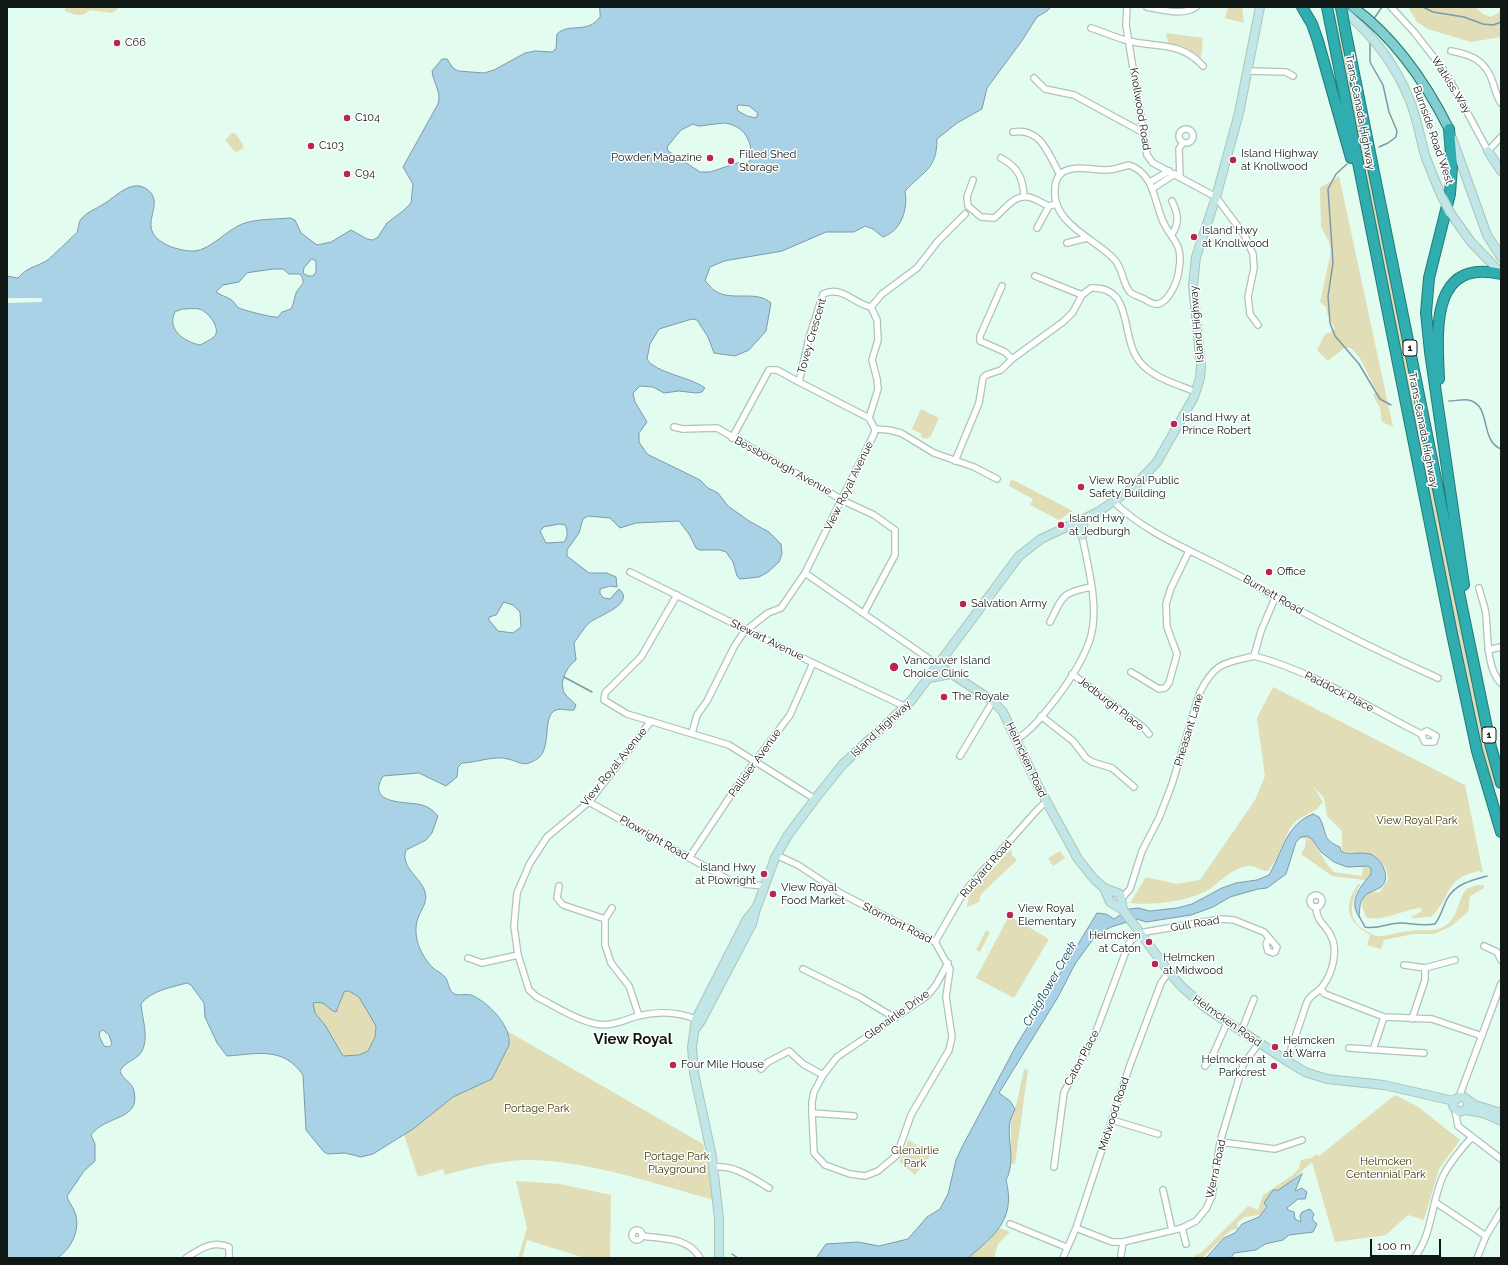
<!DOCTYPE html>
<style>
body{margin:0}
#map{position:relative;width:1508px;height:1265px;overflow:hidden;background:#e3fcf0;font-family:Raleway,sans-serif}
canvas{display:block}
.frame{position:absolute;inset:0;border:8px solid #101815;pointer-events:none}
.scale{position:absolute;left:1370px;top:1239px;width:71px;height:18px;box-sizing:border-box;border:2px solid #101815;border-top:0;padding-left:5px;font-size:12px;line-height:14px;white-space:nowrap;color:#101815;-webkit-text-stroke:3px #fff;paint-order:stroke}
</style>
<div id="map">
<canvas width="1508" height="1265"></canvas>
<div class="frame"></div>
<div class="scale">100 m</div>
</div>
<script>
const ctx = document.querySelector('canvas').getContext('2d');
ctx.lineJoin = 'round';
function fillPath(path, color) { ctx.fillStyle = color; ctx.fill(path, 'evenodd'); }
function trace(path, color, width, dash) { ctx.strokeStyle = color; ctx.lineWidth = width; ctx.lineCap = dash ? 'butt' : 'round'; ctx.setLineDash(dash || []); ctx.stroke(path); }
function drawText(font, color, halo, rows, align = 'center') {
  ctx.font = font + ' Raleway,sans-serif'; ctx.lineWidth = 3; ctx.setLineDash([]); ctx.textBaseline = 'middle'; ctx.strokeStyle = halo; ctx.fillStyle = color; for (const [text, x, y, turn = 0] of rows) {
    ctx.save(); ctx.translate(x, y); ctx.rotate((+turn || 0) * Math.PI / 180); ctx.textAlign = isNaN(turn) ? turn : align; if (halo) ctx.strokeText(text, 0, 0); ctx.fillText(text, 0, 0); ctx.restore();
  }
}
fillPath(new Path2D(`
 M66,7h54l-8,6 -22,-3c-9,8 -15,5 -25,1z
 M1228,7h14l2,16 -19,-5z
 M1408,7h67l8,7 8,3 10,-6v26l-30,5 -43,-13 -11,-7z
 M1335,13l3,16 3,-1c4,19 3,42 12,59l144,695 -1,4h-6l-12,-51 -146,-721z
 M1166,33l37,5 -2,20 -17,-11 -16,-4z
 M232,133l4,1 7,11v3l-6,4 -3,-1 -9,-11z
 M1339,176l54,251 -11,-5 -2,-14 -7,-13 4,-3 -17,-34 -9,-10h-7l-16,13 -11,-11 8,-16 7,-2 3,-4 -7,-12 -2,-9 -6,-5 11,-51 -2,-9 -8,-15 -1,-39z
 M921,409l18,9 -9,20 -2,-1 -1,2 -6,-2 1,-3 -10,-5z
 M1011,479l6,3 56,29 -14,9 -29,-15 3,-6 -24,-13z
 M1273,687l192,98 18,88 -4,-2c-36,7 -27,27 -48,46l-19,1 -1,-1 11,-6 -1,-3c-17,1 -40,15 -55,9l-4,-11 1,-10 5,-4h12l8,-13 -2,-11 -11,-13 -33,-4v-20l-15,-15 -3,-18 -11,-12 10,16 -6,7 -20,11 -7,8 -15,33 -7,10c-8,0 -12,-6 -21,-5 -15,3 -24,13 -36,22 -19,13 -59,18 -81,15l16,-26 31,7 23,-4 55,-80 10,-24 -8,-58z
 M1305,830c12,13 16,30 29,42l28,4 1,-9h10l-1,10 -7,3 -33,-4 -31,-22 4,-7 1,-8 -6,-1z
 M1011,849l1,6 5,5 -36,34 -2,8 -12,5 2,-12z
 M1060,851l5,7 -12,8 -5,-8z
 M1358,884h2v1c-9,15 -14,35 5,45 3,2 7,5 11,6 10,1 22,-4 33,-5 13,-2 24,2 36,-5 13,-8 13,-26 21,-37l11,-4h7v3l-14,8 -2,16 -18,15 -16,7h-21l-29,6 -3,9 -14,-4 3,-10c-24,-14 -27,-28 -12,-51z
 M1009,916l40,23 -35,59 -38,-20z
 M986,930l4,2 -10,20 -4,-2z
 M349,991l10,6 18,29 -2,11 -7,14 -9,4 -16,1 -18,-31 -10,-11 -2,-11c10,-2 12,1 19,8l7,-4 2,-10 3,-5z
 M507,1031l196,113 11,56c-59,-16 -126,-40 -188,-40 -27,1 -54,7 -81,15l-2,-6 -25,8 -14,-42 49,-38 39,-18 18,-40z
 M1024,1069l4,1 -13,94h-4v-46l6,-16z
 M1395,1095l22,11 43,34 -21,29 -15,51 -16,-5 -22,20 -51,7 -23,-80 -46,42v5l-5,6 -17,2 -7,6 1,6 -7,1 -29,28h-7l-1,-2 7,-3 47,-47 10,4 5,-15 30,-20 6,-7 2,-8 10,-2 6,-4 2,2z
 M908,1140l24,14 -17,21 -16,-14 6,-8z
 M516,1181l44,3 51,11 -1,63h-25l-58,-18 -5,18h-4l9,-30z
 M999,1228l11,4 -12,12 -4,14h-26l19,-16z`), '#e0ddb7');
const water = new Path2D(`
 M600,7h451l-4,4 -10,6 -16,25 -34,46 -5,21 -25,14 -20,16c0,31 -14,32 -32,52 3,18 -3,39 -22,46l-10,-8 -8,-3 -11,6h-28l-44,19 -58,10 -14,6 -5,14c4,3 7,9 12,11 16,9 40,-2 54,11l-5,28 -17,19 -14,6 -21,-3 -6,-16 -11,-17 -5,-1 -33,10 -9,15 -3,15c8,14 44,18 58,29l-3,4 -6,1 -17,-2 -15,2 -11,-6 -13,-1 -7,7 2,9 12,20 -8,11v9l8,12 53,26 8,8 10,5 10,13 21,15 20,11 12,12 1,10 -3,8 -11,10 -9,5 -19,2 -3,-3 -4,-14 -7,-10 -6,-2h-21l-3,-2 -7,-14 -10,-13 -43,2 -16,5 -10,-10 -22,-2 -5,3 -4,14 -12,17v6l22,17h18l9,4 1,10 -7,-1 -10,3v5l4,4 6,1 9,-10c18,15 -24,28 -30,34 -6,6 -10,13 -15,20l2,17c-9,7 -18,22 -11,34 3,4 8,7 11,11l-2,5c-6,1 -13,-2 -18,0 -15,6 -3,39 -19,49 -14,9 -16,3 -29,0 -14,-4 -32,4 -46,4l-4,4 -1,10 -11,9 -27,-13 -36,3c-18,30 25,25 39,29 7,2 12,6 16,11l-6,17 -6,7 -20,10c-6,18 15,27 19,42 3,11 -4,17 -7,26 -6,17 2,37 15,50 3,3 9,5 12,9 4,5 3,12 8,16 5,4 12,0 18,2 16,6 41,31 38,50l-17,34 -39,18 -40,32 -40,25 -12,3 -16,-4 -17,1 -4,-2 -18,-22 -3,-55c-20,-29 -46,-21 -76,-19l-10,-13 -12,-26 -1,-14 -13,-18 -4,-2c-15,4 -37,8 -46,21 1,15 10,38 -2,51 -6,6 -14,7 -19,16 2,8 12,11 14,20 7,30 -29,24 -43,44l4,9v17l-11,10 -17,25c1,6 5,9 7,14 8,17 -2,39 -17,48h-50v-982l11,2c10,-12 20,-11 31,-19 3,-3 27,-25 28,-27 2,-5 1,-10 5,-14 5,-6 14,-9 20,-13 13,-7 30,-28 46,-15 12,10 3,22 3,34 -1,18 25,26 39,27 19,2 36,-22 55,-28 12,-4 33,-4 45,-5l5,2 6,13 16,12 14,-3 20,-12 16,9 6,1 5,-3 9,-14 16,-12 8,-8 2,-19 -10,-17 35,-63c4,-12 -5,-21 -6,-33l10,-12h5l6,9 5,3 26,2 10,-3 31,-17 10,-2 17,1 4,-3 1,-15c12,-12 30,1 43,-17zM740,105l9,1 9,7 -2,5 -9,-2 -9,-5 -1,-5zM724,123c20,2 29,18 27,37l-5,3h-9l-27,9h-10l-32,-21 -1,-4 14,-17 12,-6 5,2zM312,259l4,2v11l-3,4h-5l-5,-3 1,-5zM274,269h9l6,5h11c7,10 0,11 -4,19 -2,5 -2,11 -5,16l-9,3 -4,5c-5,1 -35,-7 -39,-9 -4,-3 -5,-7 -9,-9 -5,-3 -8,-3 -14,-7l7,-7 16,-3 8,-9zM183,309c5,0 12,-1 16,0 9,2 23,20 15,28 -4,3 -10,6 -14,8 -15,-3 -34,-15 -25,-33zM560,524l5,1c3,5 3,12 -1,17l-18,1 -6,-12 4,-4zM504,602l9,3 7,7 1,15 -8,6 -15,-2 -9,-11v-3l7,-2zM349,991l10,6 17,29 -1,11 -7,14 -9,4 -16,1 -18,-31 -10,-12 -2,-10c15,-3 12,6 23,9l8,-20zM103,1030l6,5 3,9 -3,3 -5,-1 -5,-10 1,-4z
 M1313,814l6,3c9,16 2,22 21,30l1,4 4,2c8,1 17,-1 25,1 11,3 22,24 11,33 -6,4 -14,5 -18,11 -4,6 -3,12 -4,19 -11,-17 2,-31 12,-43v-6l-3,-2 -21,1 -13,-5 -13,-10 -9,-13 -5,-3 -6,1 -5,5 -10,32 -19,14 -9,1 -28,8 -17,10 -22,8 -45,7 -9,-3 -26,8 -15,8 -21,29 -17,33 -59,96 11,8 5,8c-1,3 -3,6 -4,9 -6,17 6,42 -5,62 10,39 -11,55 -38,78h-152l10,-14 32,-2 21,4 29,-7 19,-22 13,-8 8,-15 8,-34 6,-13 54,-101 81,-133 9,1 8,5 15,-10 9,-1 12,3 27,-3 15,-4 30,-16 14,-5 21,-3 12,-5c13,-22 17,-51 44,-61z
 M1302,1174l-7,17 7,-3 5,4 -2,7h-7l-11,9 1,2 6,2 1,7 6,3 -1,-6 2,-4 8,-3 4,5 -2,5 5,5 -4,8 -24,3 -6,5 -18,4 -9,6 -22,3 -3,5h-25l18,-20 11,-5 7,-9 17,-7 8,-10 -3,-4 9,-13h5z`);
fillPath(water, '#aad2e6');
trace(water, '#7c9aa7', 1);
fillPath(new Path2D(`
 M7,298h35v4l-35,1z`), '#e3fcf0');
trace(new Path2D(`
 M1423,7l10,5 31,5 19,7 10,1 8,-3
 M1373,20l9,-13
 M1370,40v22l13,23 6,27 8,19 -1,6 -8,6 -9,4
 M1347,164l-11,10 -8,15 5,74 -5,33 2,27 5,13 24,28 21,35 11,6
 M1449,401c6,0 13,-2 19,-1 24,4 11,40 33,49
 M564,677l28,15
 M1359,916l6,11c14,3 24,-5 38,-4 11,1 21,3 32,1 6,-8 8,-17 12,-25 8,-15 25,-19 40,-23
 M732,1254l6,4`), '#7c9aa7', 1.5);
const street = new Path2D(`
 M1127,7l-1,18 21,130 6,8 63,34 29,39 8,18 1,14 -6,29 2,17 8,11
 M1147,7c15,3 36,9 49,0
 M1391,7l23,25 32,41 42,78 13,-14
 M1091,28c13,4 25,10 38,13 30,7 51,0 74,25
 M1451,51c22,4 35,10 42,32 2,7 4,14 8,20
 M1249,71l37,1 7,4
 M1034,78l11,11 29,6 68,37
 M1179 136a7 7 0 1 1 14 0a7 7 0 1 1-14 0Z
 M1013,132c28,-5 36,23 47,43
 M1001,158c17,9 22,20 23,38
 M1129,165c24,8 25,34 33,54 8,21 22,23 17,50 -1,11 -9,32 -21,35 -5,1 -10,-3 -14,-5 -4,-2 -11,-4 -14,-7 -8,-9 -7,-24 -16,-33 -20,-21 -63,-36 -59,-71 0,-6 3,-13 8,-16 12,-7 30,-2 43,-2 8,0 15,-3 23,-5z
 M1180,177l-1,-28 4,-7
 M973,180l-6,17 1,9 13,11 13,1c12,-9 21,-26 38,-20 6,2 11,6 17,8l7,-2
 M1150,182l19,-11
 M1152,189l23,-15
 M1037,228l12,-22
 M1172,234c8,-12 6,-20 0,-33
 M1067,243l20,-5
 M1035,276l47,19
 M1002,286l-22,50v5l25,11 7,7
 M869,418l-70,-36 10,-44 14,-44c19,-9 31,10 48,13
 M674,427l9,2 34,-1 129,74 28,13 21,15v25l-31,58
 M875,429l14,1 12,3 33,20 40,14 23,12
 M732,438l37,-68h8l22,12
 M955,461l24,-58 4,-25 3,-3 15,-5 11,-11 51,-37 10,-10 9,-17 9,-7c44,-2 28,49 49,74 13,16 37,22 56,30
 M1114,502c35,34 80,49 122,72 15,7 27,18 42,25 52,28 106,55 160,79
 M630,572l183,91 93,44
 M805,573l133,92
 M1479,588c2,9 6,18 7,27 2,19 0,54 15,68
 M677,595l-36,62 -36,36 -1,7 23,14 102,31 86,54
 M1050,622c13,-26 11,-29 41,-35
 M1488,650l13,-3
 M1254,656c58,15 114,51 167,78l6,-3 9,5 -2,6h-9l-4,-8
 M1131,672l28,17 6,-1 4,-5 8,-29 -10,-27 -1,-23 5,-16 18,-37
 M1072,674l72,54 5,6
 M1041,716l32,25 13,17 6,4 20,6 22,19
 M651,721l-62,81 -42,35 -17,26 -13,30 -3,33 4,29 11,35 8,7c18,9 39,23 59,27 15,3 28,-4 42,-8 20,-5 42,-4 60,4
 M692,733l5,-18 10,-14 28,-56 9,-13 24,-19 13,-5 24,-35 69,-139 1,-5 -6,-11 9,-29 -1,-10 -5,-19 6,-20 -1,-20 -6,-13 11,-13 35,-26 21,-27 27,-27
 M1017,739c15,-9 27,-25 38,-39 13,-17 30,-43 36,-64 8,-31 -3,-69 -9,-100
 M960,756l33,-55
 M589,802l140,78 14,4 22,2
 M776,855l22,10 44,29 93,48 15,27 -4,28 6,40 -3,13 -38,65 -14,40 -19,16 -13,5 -15,-2 -25,-9 -11,-12 -2,-40v-11l2,-10 9,-17 14,-18 90,-61 9,-11 12,-22
 M689,858l52,-78 49,-65 23,-52
 M559,886l-2,12 6,7 42,14
 M1310 901a6 6 0 1 1 12 0a6 6 0 1 1-12 0Z
 M1121,899l9,-10 12,-38 17,-33 13,-34 28,-92c15,-30 25,-29 54,-36l7,-25 14,-33
 M612,908l-7,11v26l6,18 18,23 10,30
 M935,942l26,-45 11,-14 67,-75 7,-6
 M1484,946l13,6 4,8
 M468,958l14,5 36,-8
 M1404,965l21,3 30,-8
 M803,969l57,28 35,21
 M1320,989l5,5 59,23 48,2 50,17
 M1412,1019l13,-39v-12
 M1241,1032l13,-33
 M1349,1048l75,5
 M1373,1050l11,-33
 M1287,1061l20,-59c3,-7 10,-9 15,-15 11,-14 17,-38 8,-53 -7,-12 -13,-12 -14,-27
 M1205,1066l6,-7 16,-36
 M761,1069l7,-7 21,-11 14,13 20,11
 M1459,1097l42,-113
 M1455,1110l3,16 43,33
 M812,1113l42,3
 M1112,1120l46,14
 M1220,1142l55,7 27,-9
 M714,1167c21,-2 38,11 55,21
 M1054,1167l10,-75 30,-55 35,-94 5,-5 11,-6 76,-13 13,1 30,12 13,15 -2,5 -2,1 -5,-2 -2,-7 3,-6
 M1163,1190l9,40
 M1435,1202l51,34
 M1010,1224l56,23
 M1076,1228l36,14h11l59,-14 14,-7 10,-12 6,-13 8,-54 23,-77 16,-22
 M1182,1228l4,16
 M632 1235a5 5 0 1 1 10 0a5 5 0 1 1-10 0Z
 M642,1236c20,3 47,1 58,22
 M1121,1255l2,-13
 M186,1258c14,-9 26,-18 43,-11v11
 M1063,1258l13,-30 54,-163 31,-82 8,-11
 M1414,1258c19,-23 17,-58 30,-84 7,-13 18,-26 28,-37
 M1477,1258l9,-22 15,-25`);
const secondary = new Path2D(`
 M1339,7c33,26 56,56 71,94 7,17 10,36 15,54 5,14 11,28 17,42
 M1452,138l35,97 14,22
 M1488,151l13,20
 M1451,214l20,28 30,31
 M1082,536l2,-17
 M938,665l55,36 10,11 35,74 40,73 16,20 10,9 16,6 3,16 46,62 12,14 25,22 81,53 18,11 22,7 57,6 70,16
 M929,678l22,-4
 M1104,888l6,14 13,8
 M696,1028l5,-7 51,-97 4,-15 19,-51 13,-23 27,-36 28,-35 68,-63 108,-145 22,-17 57,-27 36,-25 23,-25 37,-65 6,-19 1,-12 -8,-81 3,-28 20,-60 23,-84 21,-106
 M1467,1100l1,7 -2,3 -7,2c-5,-3 -7,-5 -5,-11l5,-4h5l11,8 26,8
 M1466,1110l17,3 18,8
 M719,1258v-39l-7,-62 -18,-84 -2,-26 4,-28 51,-100 8,-10`);
const primary = new Path2D(`
 M1353,7c42,31 73,76 96,122`);
const highway = new Path2D(`
 M1302,7l10,17 6,17 33,117
 M1327,7l125,627 25,117 24,81
 M1345,29l112,554 34,164 10,36
 M1449,129l3,38 -2,27 -21,84 -3,35 4,39 34,233
 M1439,379c-2,-48 -9,-121 62,-105`);
trace(street, '#adc4b9', 8);
trace(secondary, '#adc4b9', 10);
trace(primary, '#247979', 11);
trace(highway, '#247979', 12);
trace(street, '#fff', 5.5);
trace(secondary, '#c1e6e7', 8);
trace(primary, '#82cecf', 9);
trace(highway, '#2fadaf', 10);
const secondaryBridge = new Path2D(`
 M1442,197l9,17`);
const highwayBridge = new Path2D(`
 M1341,7l4,22`);
trace(secondaryBridge, '#adc4b9', 10, []);
trace(highwayBridge, '#247979', 12, []);
trace(secondaryBridge, '#c1e6e7', 8);
trace(highwayBridge, '#2fadaf', 10);
for (const [x, y, r, color] of [
 [117,43,4,"#b72751"],
 [347,118,4,"#b72751"],
 [311,146,4,"#b72751"],
 [710,158,4,"#b72751"],
 [1233,160,4,"#b72751"],
 [731,161,4,"#b72751"],
 [347,174,4,"#b72751"],
 [1194,237,4,"#b72751"],
 [1174,424,4,"#b72751"],
 [1081,487,4,"#b72751"],
 [1061,525,4,"#b72751"],
 [1269,572,4,"#b72751"],
 [963,604,4,"#b72751"],
 [894,667,5,"#b72751"],
 [944,697,4,"#b72751"],
 [764,874,4,"#b72751"],
 [773,894,4,"#b72751"],
 [1010,915,4,"#b72751"],
 [1149,942,4,"#b72751"],
 [1155,964,4,"#b72751"],
 [1275,1047,4,"#b72751"],
 [673,1065,4,"#b72751"],
 [1274,1066,4,"#b72751"]
]) { const dot = new Path2D(); dot.arc(x, y, r, 0, 2 * Math.PI); ctx.fillStyle = color; ctx.fill(dot); trace(dot, '#fff', 1.5); }
for (const [x, y, w] of [
 [1410,348,14],
 [1489,735,14]
]) { const box = new Path2D(); box.roundRect(x - w / 2, y - 8, w, 16, 3); ctx.fillStyle = '#fff'; ctx.fill(box); trace(box, '#101815', 1); }
drawText('bold 10px', '#101815', null, [
 ["1",1410,348],
 ["1",1489,735]
]);
drawText('11px', '#101815', '#fff', [
 ["C66",125,43],
 ["C104",355,118],
 ["C103",319,146],
 ["Island Highway",1241,154],
 ["at Knollwood",1241,167],
 ["Filled Shed",739,155],
 ["Storage",739,168],
 ["Powder Magazine",702,158,"right"],
 ["C94",355,174],
 ["Island Hwy",1202,231],
 ["at Knollwood",1202,244],
 ["Island Hwy at",1182,418],
 ["Prince Robert",1182,431],
 ["View Royal Public",1089,481],
 ["Safety Building",1089,494],
 ["Island Hwy",1069,519],
 ["at Jedburgh",1069,532],
 ["Office",1277,572],
 ["Salvation Army",971,604],
 ["Vancouver Island",903,661],
 ["Choice Clinic",903,674],
 ["The Royale",952,697],
 ["Island Hwy",756,868,"right"],
 ["at Plowright",756,881,"right"],
 ["View Royal",781,888],
 ["Food Market",781,901],
 ["View Royal",1018,909],
 ["Elementary",1018,922],
 ["Helmcken",1141,936,"right"],
 ["at Caton",1141,949,"right"],
 ["Helmcken",1163,958],
 ["at Midwood",1163,971],
 ["Helmcken",1283,1041],
 ["at Warra",1283,1054],
 ["Helmcken at",1266,1060,"right"],
 ["Parkcrest",1266,1073,"right"],
 ["Four Mile House",681,1065]
], 'left');
drawText('11px', '#101815', '#fff', [
 ["Watkiss Way",1451,85,58],
 ["Knollwood Road",1140,109,81],
 ["Trans-Canada Highway",1360,112,79],
 ["Burnside Road West",1433,135,71],
 ["Island Highway",1197,324,-95],
 ["Tovey Crescent",812,336,-74],
 ["Trans-Canada Highway",1423,430,79],
 ["Bessborough Avenue",783,466,29],
 ["View Royal Avenue",849,486,-64],
 ["Burnett Road",1273,595,30],
 ["Stewart Avenue",767,640,26],
 ["Paddock Place",1339,692,27],
 ["Jedburgh Place",1111,704,38],
 ["Island Highway",881,729,-43],
 ["Pheasant Lane",1189,730,-73],
 ["Helmcken Road",1026,760,65],
 ["Pallisier Avenue",755,763,-54],
 ["View Royal Avenue",614,767,-51],
 ["Plowright Road",654,838,30],
 ["Rudyard Road",986,869,-49],
 ["Stormont Road",897,923,27],
 ["Gull Road",1195,924,-9],
 ["Glenairlie Drive",897,1015,-36],
 ["Helmcken Road",1227,1021,35],
 ["Caton Place",1082,1058,-62],
 ["Midwood Road",1114,1114,-72],
 ["Werra Road",1216,1169,-78]
]);
drawText('11px', '#3c3706', '#fff', [
 ["View Royal Park",1417,821],
 ["Portage Park",537,1109],
 ["Glenairlie",915,1151],
 ["Park",915,1164],
 ["Portage Park",677,1157],
 ["Playground",677,1170],
 ["Helmcken",1386,1162],
 ["Centennial Park",1386,1175]
]);
drawText('italic 12px', '#023d51', '#fff', [
 ["Craigflower Creek",1050,984,-60]
]);
drawText('bold 15px', '#101815', '#fff', [
 ["View Royal",633,1039]
]);
</script>
